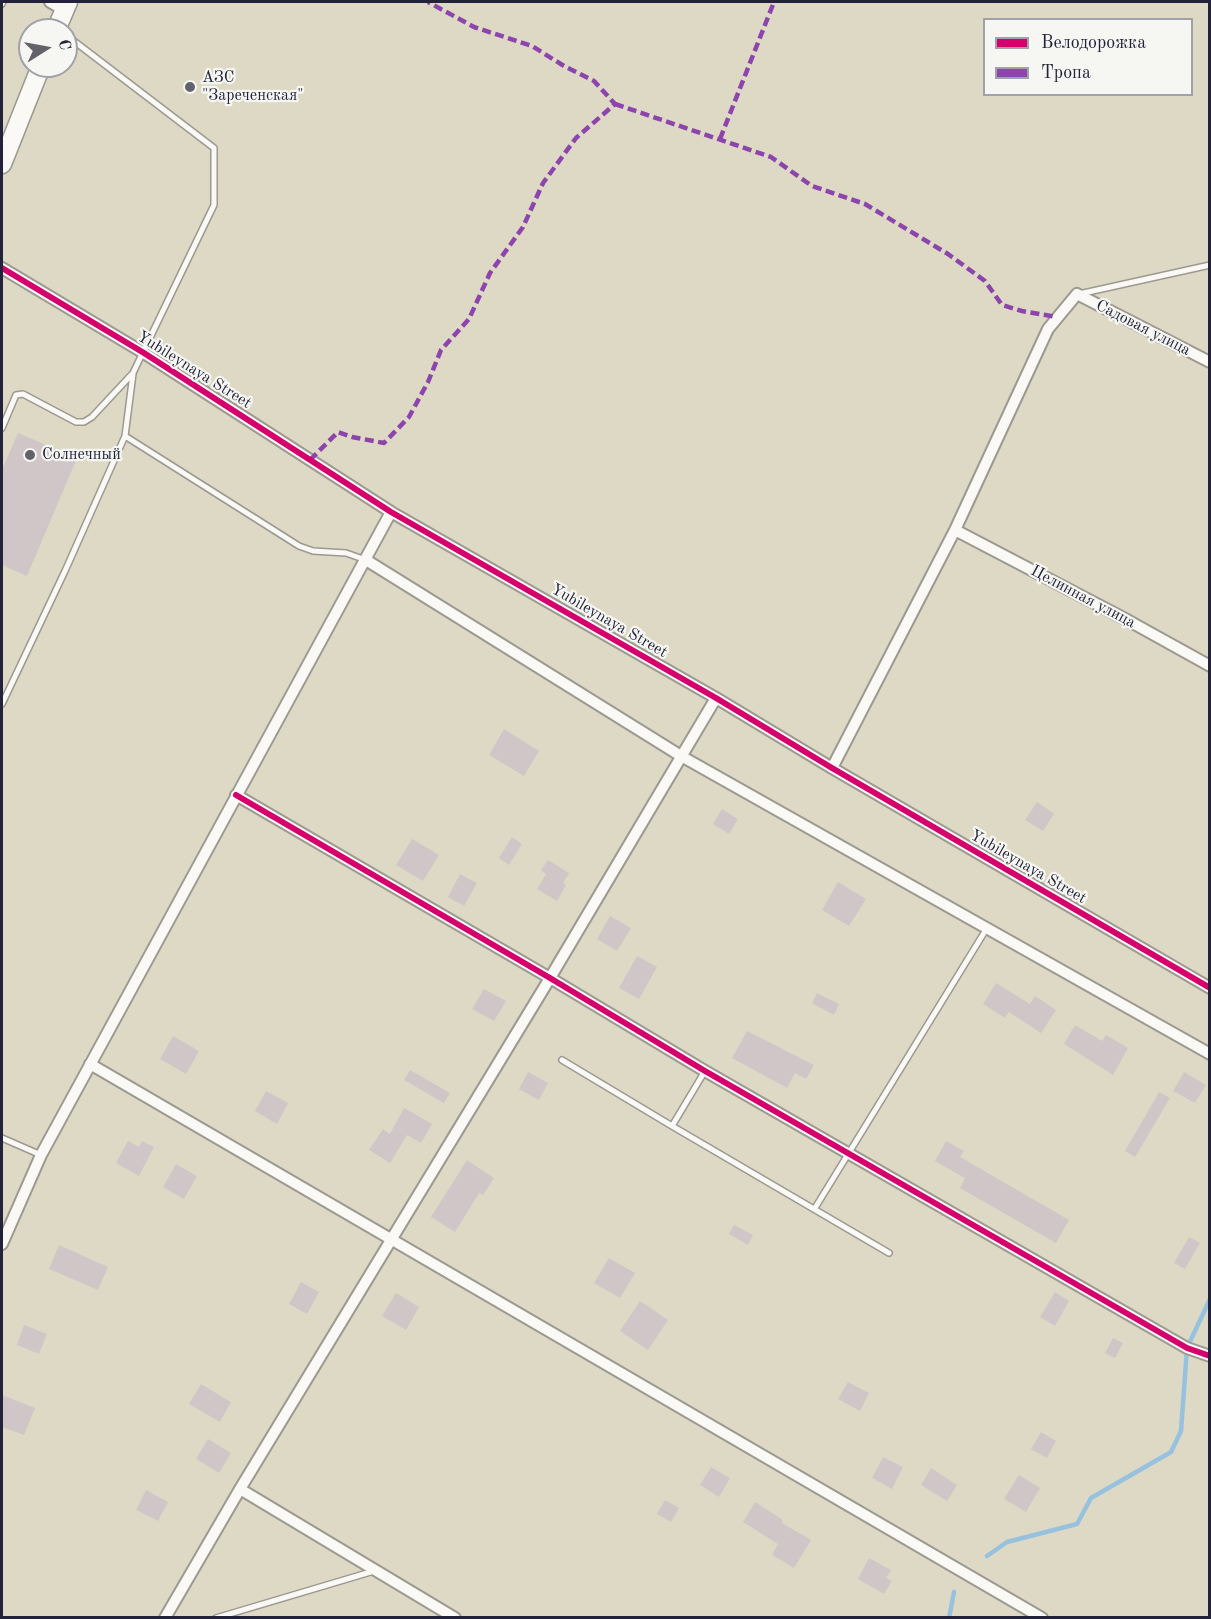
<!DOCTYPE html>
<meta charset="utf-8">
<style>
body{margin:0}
#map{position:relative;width:1211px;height:1619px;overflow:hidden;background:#ddd9c5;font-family:"Old Standard TT",serif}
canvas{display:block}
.frame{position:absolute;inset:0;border:3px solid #22223b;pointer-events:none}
.legend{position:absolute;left:983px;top:18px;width:210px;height:78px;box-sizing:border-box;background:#f6f6f2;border:2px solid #a1a1a9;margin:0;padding:8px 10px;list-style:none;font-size:18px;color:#22223b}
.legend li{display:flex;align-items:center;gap:12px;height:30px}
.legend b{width:30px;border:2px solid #a1a1a9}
.north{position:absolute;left:18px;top:18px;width:60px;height:60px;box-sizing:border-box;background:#f6f6f2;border:2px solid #a1a1a9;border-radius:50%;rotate:79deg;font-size:16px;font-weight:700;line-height:24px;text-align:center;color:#22223b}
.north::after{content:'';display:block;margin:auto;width:21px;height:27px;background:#63626b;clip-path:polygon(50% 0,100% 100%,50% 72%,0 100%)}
</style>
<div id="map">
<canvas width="1211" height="1619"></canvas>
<div class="frame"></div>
<ul class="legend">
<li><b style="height:8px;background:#d6006c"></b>Велодорожка</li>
<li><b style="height:8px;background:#8e44ad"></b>Тропа</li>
</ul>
<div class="north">С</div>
</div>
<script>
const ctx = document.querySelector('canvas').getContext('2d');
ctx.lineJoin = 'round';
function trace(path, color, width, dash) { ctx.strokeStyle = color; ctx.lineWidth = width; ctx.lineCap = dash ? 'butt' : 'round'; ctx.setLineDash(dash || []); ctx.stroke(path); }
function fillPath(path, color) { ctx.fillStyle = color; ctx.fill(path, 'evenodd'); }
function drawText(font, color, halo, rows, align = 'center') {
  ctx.font = font + ' "Old Standard TT",serif'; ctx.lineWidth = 4.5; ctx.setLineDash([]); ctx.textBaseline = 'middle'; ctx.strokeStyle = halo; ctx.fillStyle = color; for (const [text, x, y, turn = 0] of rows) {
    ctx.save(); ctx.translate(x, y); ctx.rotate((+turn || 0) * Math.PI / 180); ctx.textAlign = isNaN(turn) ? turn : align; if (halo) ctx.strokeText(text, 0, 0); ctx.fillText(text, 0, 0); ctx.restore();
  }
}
trace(new Path2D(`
 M987,1556l20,-14 70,-18 14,-26 80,-46 10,-21 6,-83 23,-49
 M949,1618l5,-26`), '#96c2e0', 4.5);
fillPath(new Path2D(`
 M18,433l59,25 -50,118 -25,-11v-95z
 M504,729l35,22 -15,25 -35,-21z
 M1037,802l17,12 -11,17 -18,-11z
 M722,809l16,10 -9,15 -16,-10z
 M512,837l10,7 -13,21 -10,-7z
 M412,839l27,16 -16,26 -27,-16z
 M548,860l21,13 -6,10 3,2 -9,16 -20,-12 9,-15 -5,-4z
 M460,874l17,9 -13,23 -16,-9z
 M838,882l28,17 -17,27 -27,-16z
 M610,916l21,12 -14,23 -20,-12z
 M637,956l20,11 -18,32 -20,-11z
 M996,983l34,21 5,-8 21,14 -15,23 -32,-21 -4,6 -22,-14z
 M484,989l22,12 -12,20 -22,-12z
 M817,993l22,11 -5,11 -22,-12z
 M1075,1025l27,16 4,-6 22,13 -15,27 -49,-31z
 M747,1031l67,34 -8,14 -11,-6 -8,15 -55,-30z
 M173,1036l26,15 -13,23 -26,-15z
 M410,1070l40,23 -6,10 -40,-23z
 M528,1072l20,11 -9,17 -20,-11z
 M1184,1072l22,13 -11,18 -22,-12z
 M266,1091l22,12 -11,21 -22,-13z
 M1159,1092l11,6 -35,59 -10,-6z
 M404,1108l28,16 -11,19 -14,-8 -17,28 -21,-13 14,-21 7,5z
 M128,1141l11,6 3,-6 12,6 -15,29 -23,-13z
 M946,1141l18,10 -4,6 109,63 -13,23 -96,-55 5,-10 -30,-17z
 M467,1160l27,18 -11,17 -4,-2 -24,39 -24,-15z
 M176,1164l21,12 -13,23 -21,-12z
 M734,1225l19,10 -5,10 -19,-11z
 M1189,1237l11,6 -15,26 -11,-6z
 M59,1245l49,22 -10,23 -49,-21z
 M609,1258l26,15 -15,25 -26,-15z
 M301,1282l18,10 -12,22 -18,-10z
 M1055,1292l14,9 -14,25 -15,-9z
 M396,1293l23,14 -13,23 -24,-14z
 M640,1301l28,19 -20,30 -28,-19z
 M24,1325l23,9 -8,20 -22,-9z
 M1113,1338l10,5 -8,15 -10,-5z
 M848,1382l21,11 -9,18 -22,-12z
 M201,1384l30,18 -11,20 -31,-18z
 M2,1395l33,13 -11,27 -22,-8z
 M1041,1432l15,9 -9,17 -16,-9z
 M208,1439l23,14 -12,20 -23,-14z
 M883,1457l20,10 -11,22 -20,-11z
 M711,1467l19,11 -11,19 -19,-12z
 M931,1468l26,17 -10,16 -26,-16z
 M1019,1475l21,13 -14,24 -22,-13z
 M146,1490l22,12 -10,19 -22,-11z
 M665,1500l14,8 -8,14 -14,-8z
 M755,1502l28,18 -1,3 29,17 -17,28 -22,-13 6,-11 -35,-22z
 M869,1558l22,12 -5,8 6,3 -8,13 -26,-15z`), '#d0c6c7');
const service = new Path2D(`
 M2,4l1,-2
 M1079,294l131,-29
 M2,428l14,-33 7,-1 53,28h8l8,-5 41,-44 81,-168v-57l-148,-113
 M125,436l174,110 14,5 33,2 20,7
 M2,704l63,-133 60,-135 8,-62
 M562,1060l110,66 33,-55
 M672,1126l217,127
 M2,1138l39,17
 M815,1208l172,-280
 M216,1618l158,-47`);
const minor = new Path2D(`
 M50,2l14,8
 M2,268l142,85 247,159 325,186 116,70 378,220
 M955,530l174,91 81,45
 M366,560l315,196 529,298
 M832,768l123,-238 93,-201 29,-35 133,68
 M236,795l314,183 155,93 482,277 23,8
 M90,1064l952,554
 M2,1244l39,-89 350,-643
 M240,1489l215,129
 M165,1618l75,-129 310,-511 166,-280`);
const trunk = new Path2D(`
 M56,30l12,-28
 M2,164l39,-98`);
trace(service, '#9c9991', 8);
trace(minor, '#9c9991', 14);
trace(trunk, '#9c9991', 21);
trace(service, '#faf9f6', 5);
trace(minor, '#faf9f6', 10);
trace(trunk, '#faf9f6', 18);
trace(new Path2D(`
 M615,104l156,53 41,29 53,18 83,50 37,27 17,24 20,6 35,6
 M720,139l54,-137
 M310,460l28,-28 14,5 32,6 25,-26 19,-35 13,-32 28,-31 21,-46 33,-46 20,-44 33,-45 39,-34 -21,-23 -30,-15 -32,-20 -58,-19 -46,-25`), '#8e44ad', 4.5, [9, 4.5]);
trace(new Path2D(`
 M2,268l142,85 247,159 325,186 116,70 378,220
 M236,795l314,183 155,93 482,277 23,8`), '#d6006c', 6);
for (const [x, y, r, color] of [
 [190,87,6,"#63626b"],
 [30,455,6,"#63626b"]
]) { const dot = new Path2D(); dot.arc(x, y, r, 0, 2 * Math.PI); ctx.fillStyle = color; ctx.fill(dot); trace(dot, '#f6f6f2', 2); }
drawText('16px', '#22223b', '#f6f6f2', [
 ["АЗС",202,78],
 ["\"Зареченская\"",202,96],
 ["Солнечный",42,455]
], 'left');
drawText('16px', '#22223b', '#f6f6f2', [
 ["Садовая улица",1143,328,27],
 ["Yubileynaya Street",194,370,32],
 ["Целинная улица",1083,597,28],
 ["Yubileynaya Street",609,621,30],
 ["Yubileynaya Street",1028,867,30]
]);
</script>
